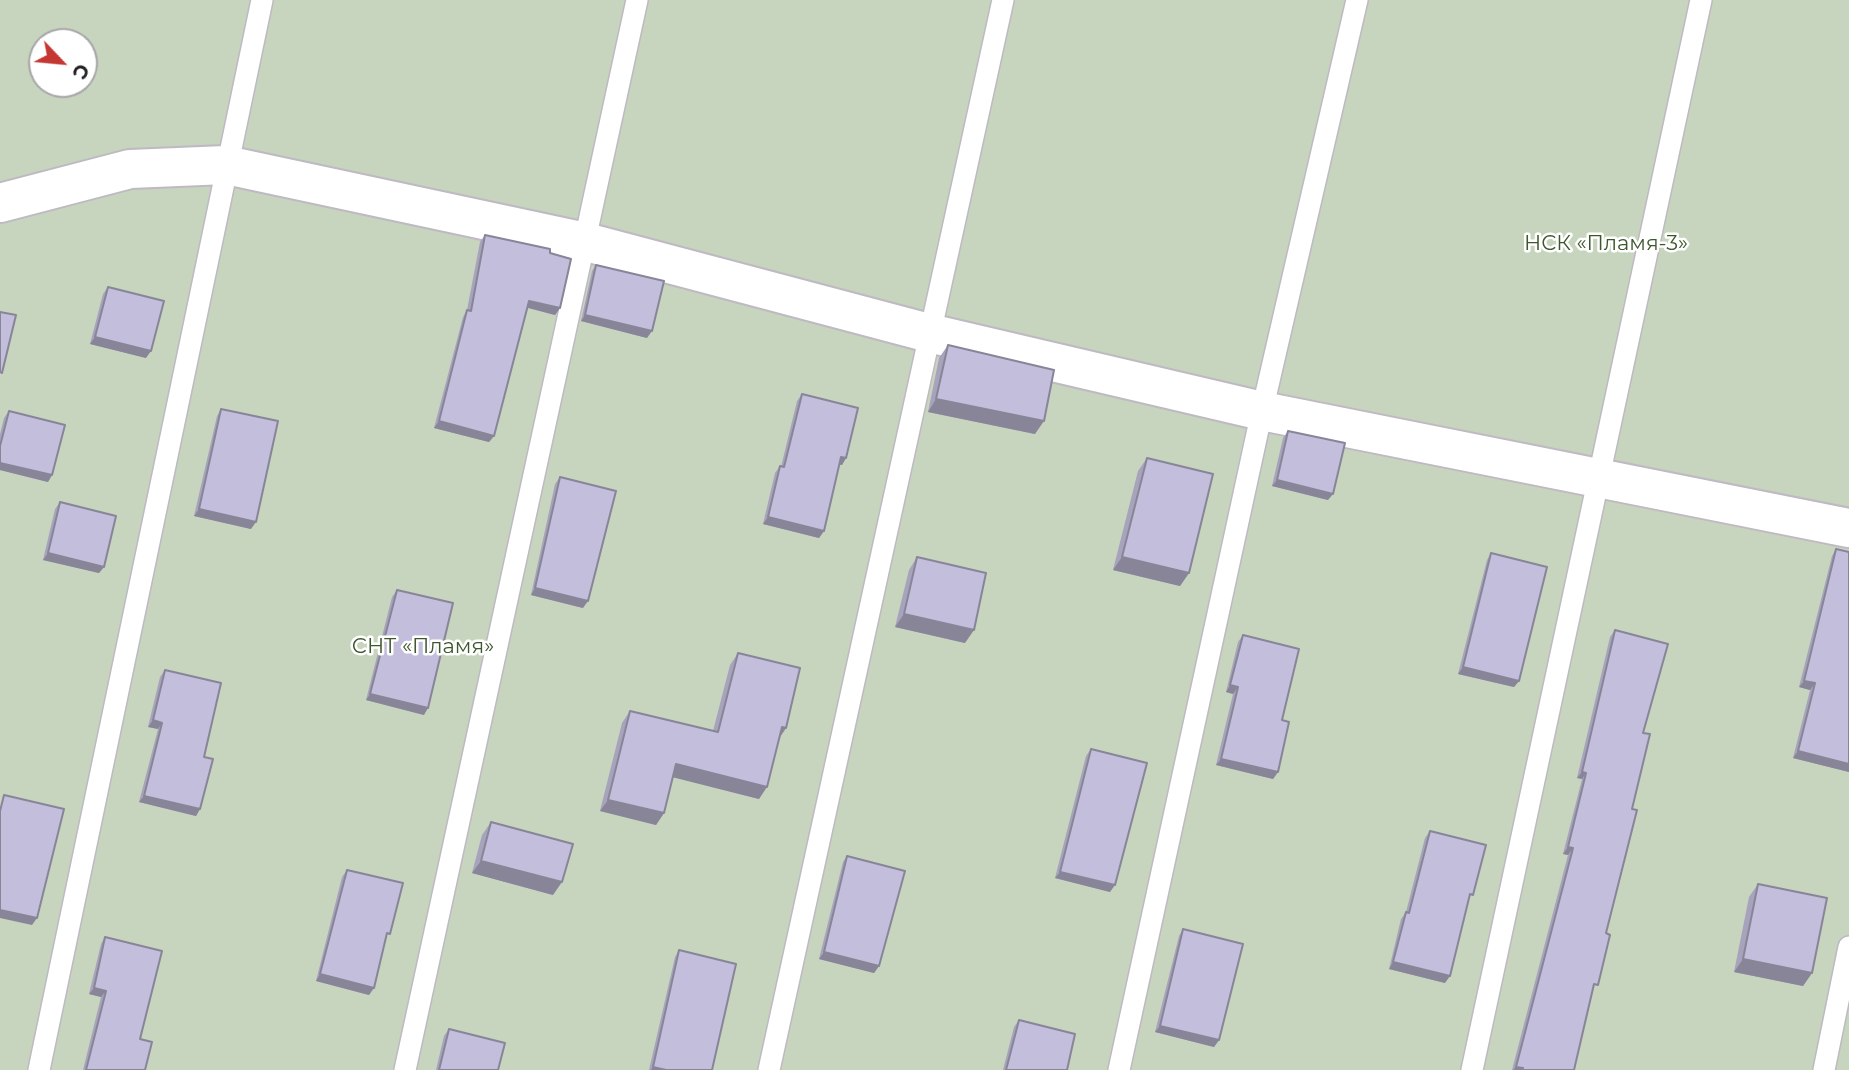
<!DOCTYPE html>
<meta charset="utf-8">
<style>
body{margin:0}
#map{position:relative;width:1849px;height:1070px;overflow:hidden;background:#f7f2fb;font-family:Montserrat,sans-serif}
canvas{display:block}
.north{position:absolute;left:28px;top:28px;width:70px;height:70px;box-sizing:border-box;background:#fff;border:2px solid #a7a6a8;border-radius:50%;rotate:116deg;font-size:19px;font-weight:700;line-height:28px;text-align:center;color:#232125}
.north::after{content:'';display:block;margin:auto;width:24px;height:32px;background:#c53732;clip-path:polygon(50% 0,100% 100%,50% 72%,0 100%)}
</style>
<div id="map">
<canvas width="1849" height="1070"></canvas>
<div class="north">С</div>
</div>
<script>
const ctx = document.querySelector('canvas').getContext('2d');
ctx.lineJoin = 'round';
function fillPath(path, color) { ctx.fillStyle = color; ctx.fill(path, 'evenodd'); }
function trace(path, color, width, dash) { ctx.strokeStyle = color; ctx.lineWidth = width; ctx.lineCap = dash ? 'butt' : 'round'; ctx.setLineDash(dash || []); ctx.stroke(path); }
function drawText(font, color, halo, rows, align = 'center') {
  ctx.font = font + ' Montserrat,sans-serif'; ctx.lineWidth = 5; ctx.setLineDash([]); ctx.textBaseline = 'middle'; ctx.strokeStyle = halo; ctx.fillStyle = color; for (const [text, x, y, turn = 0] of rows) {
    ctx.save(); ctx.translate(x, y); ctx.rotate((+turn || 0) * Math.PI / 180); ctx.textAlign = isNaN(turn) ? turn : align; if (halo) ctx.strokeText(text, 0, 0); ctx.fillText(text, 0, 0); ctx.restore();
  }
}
fillPath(new Path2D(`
 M0,0h1849v1070h-1849zM42,42h42v42h-42z`), '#c7d4be');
const service = new Path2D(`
 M39,1070l223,-1070
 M405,1070l232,-1070
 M769,1070l234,-1070
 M1119,1070l143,-659 95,-411
 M1472,1070l229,-1070
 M1824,1070l25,-123`);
const minor = new Path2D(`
 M0,203l130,-34 96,-4 360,77 343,91 333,78 587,117`);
trace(service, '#beb9c2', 24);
trace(minor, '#beb9c2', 42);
trace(service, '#fff', 21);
trace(minor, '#fff', 38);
fillPath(new Path2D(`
 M485,235l65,18 10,55 -5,7 -27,-7 -34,128 -5,6 -55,-14 29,-111 4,-7 13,-68z
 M596,265l51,73 -66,-17 11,-50z
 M108,287l38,71 -56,-14 13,-50z
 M948,345l87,89 -107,-22 11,-54z
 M802,394l44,64 -4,7 -3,-1 -15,67 -5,7 -56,-14 12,-51 5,-7 1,1 16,-66z
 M221,409l30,120 -57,-13 23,-100z
 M9,411l43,64 -4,7 -48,-12v-36l4,-16z
 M1288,431l40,69 -56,-14 11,-48z
 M1147,458l42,115 -9,13 -67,-16 25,-99z
 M560,477l23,131 -52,-13 24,-111z
 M60,502l44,65 -5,6 -56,-13 12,-51z
 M1836,549l13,223 -56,-14 17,-68 -11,-3 33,-131z
 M1491,553l28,128 -5,6 -56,-13 29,-114z
 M917,557l48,86 -70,-16 14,-57z
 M397,590l27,125 -58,-15 26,-103z
 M1615,630l28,103 -11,76 -39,182 -19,79h-62l56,-215 -5,-1 19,-75 -5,-1 33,-141z
 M1243,635l39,85 -4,52 -5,7 -57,-14 17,-71 -7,-2 12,-50z
 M738,653l48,75 -7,10 -20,61 -86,-22 -9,36 -8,12 -56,-14 22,-88 8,-12 83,20 17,-66z
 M165,670l39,87 -4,52 -4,7 -57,-14 19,-73 -10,-2 12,-50z
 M1091,749l19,143 -55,-14 31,-122z
 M491,822l62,73 -81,-22 10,-38z
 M1430,831l38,71 -23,81 -56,-14 12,-50 5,-7 19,-74z
 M847,856l32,110 -5,7 -55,-14 24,-97z
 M347,870l38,70 -16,55 -53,-14 26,-104z
 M1758,884l54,89 -9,13 -69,-14 15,-75z
 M1183,929l36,111 -5,7 -59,-15 24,-96z
 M105,937l35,102 5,31h-62l18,-73 -12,-3 12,-50z
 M679,950l33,120h-63l26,-113z
 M1019,1020l48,50h-64l11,-43z
 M449,1029l49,41h-62l8,-34z`), '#a7a3bc');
fillPath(new Path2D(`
 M529,301l31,7 -5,7 -30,-8z
 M585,315l67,16 -5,7 -66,-17z
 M95,337l56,14 -5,7 -56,-14z
 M936,399l108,22 -9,13 -107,-22z
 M439,421l55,15 -5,6 -55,-14z
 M841,457l5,1 -4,7 -6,-1z
 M0,463l52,12 -4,7 -48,-12z
 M1277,480l56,14 -5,6 -56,-14z
 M199,509l57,13 -5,7 -57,-13z
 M768,517l56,14 -5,7 -56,-14z
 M48,553l56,14 -5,6 -56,-13z
 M1122,557l67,16 -9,13 -67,-16z
 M535,588l53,13 -5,7 -52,-13z
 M904,614l70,16 -9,13 -70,-16z
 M1463,667l56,14 -5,6 -56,-13z
 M1804,681l11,2 -5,7 -11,-3z
 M1230,685l8,2 -5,7 -7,-2z
 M370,694l58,14 -4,7 -58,-15z
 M153,720l9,3 -4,6 -10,-2z
 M782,727l4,1 -8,12z
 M1798,751l51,13v8l-56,-14z
 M1221,759l57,13 -5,7 -57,-14z
 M676,764l91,23 -8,12 -91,-23z
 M1582,772l4,1 -4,6 -5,-1z
 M144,796l56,13 -4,7 -57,-14z
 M608,800l56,13 -8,12 -56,-14z
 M1568,847l5,1 -5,7 -5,-1z
 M481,861l81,21 -9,13 -81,-22z
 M1060,872l55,13 -5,7 -55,-14z
 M0,910l37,8 -5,7 -32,-7z
 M824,952l55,14 -5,7 -55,-14z
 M1743,959l69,14 -9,13 -69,-14z
 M1393,962l57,14 -5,7 -56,-14z
 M320,974l54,14 -5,7 -53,-14z
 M94,988l12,3 -5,6 -12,-3z
 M1160,1026l59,14 -5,7 -59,-15z
 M653,1067l13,3h-15z
 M1516,1067l7,1 -1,2h-9z`), '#888599');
const building = new Path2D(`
 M485,235l65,14v4l21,6 -11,49 -31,-7 -35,135 -55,-15 28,-111 4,1z
 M596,265l68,16 -12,50 -67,-16z
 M108,287l56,14 -13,50 -56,-14z
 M0,312l16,3 -14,58 -2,-1z
 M948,345l106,25 -10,51 -108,-22z
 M802,394l56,14 -12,50 -5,-1 -17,74 -56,-14 12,-51 4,1z
 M221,409l57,12 -22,101 -57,-13z
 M9,411l56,14 -13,50 -52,-12v-17z
 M1288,431l57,12 -12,51 -56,-14z
 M1147,458l66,16 -24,99 -67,-16z
 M560,477l56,14 -28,110 -53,-13z
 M60,502l56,14 -12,51 -56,-14z
 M1836,549l13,3v212l-51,-13 17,-68 -11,-2z
 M1491,553l56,14 -28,114 -56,-14z
 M917,557l69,16 -12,57 -70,-16z
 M397,590l56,13 -25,105 -58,-14z
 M1615,630l53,14 -25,89 7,1 -18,75 5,1 -31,123 4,2 -12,50 -4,-1 -20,86h-52l1,-2 -7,-1 57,-219 -5,-1 18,-74 -4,-1z
 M1243,635l56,14 -17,71 7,2 -11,50 -57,-13 17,-72 -8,-2z
 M738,653l62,15 -14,60 -4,-1 -15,60 -91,-23 -12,49 -56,-13 22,-89 88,21z
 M165,670l56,13 -17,74 9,2 -13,50 -56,-13 18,-73 -9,-3z
 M1091,749l56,14 -32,122 -55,-13z
 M4,795l60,14 -27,109 -37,-8v-99z
 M491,822l82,22 -11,38 -81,-21z
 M1430,831l56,14 -13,50 -3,-1 -20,82 -57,-14 13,-50 3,1z
 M847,856l58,15 -26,95 -55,-14z
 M347,870l56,13 -13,51 -3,-1 -13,55 -54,-14z
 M1758,884l69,14 -15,75 -69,-14z
 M1183,929l60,15 -24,96 -59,-14z
 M105,937l57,14 -22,88 12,3 -7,28h-59l20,-79 -12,-3z
 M679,950l57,14 -24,106h-46l-13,-3z
 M1019,1020l56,14 -8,36h-61z
 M449,1029l56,14 -7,27h-59z`);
fillPath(building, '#c2bedb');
trace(building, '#888599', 2);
drawText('21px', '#3f572d', '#fff', [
 ["НСК «Пламя-3»",1606,244],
 ["СНТ «Пламя»",423,647]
]);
</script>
